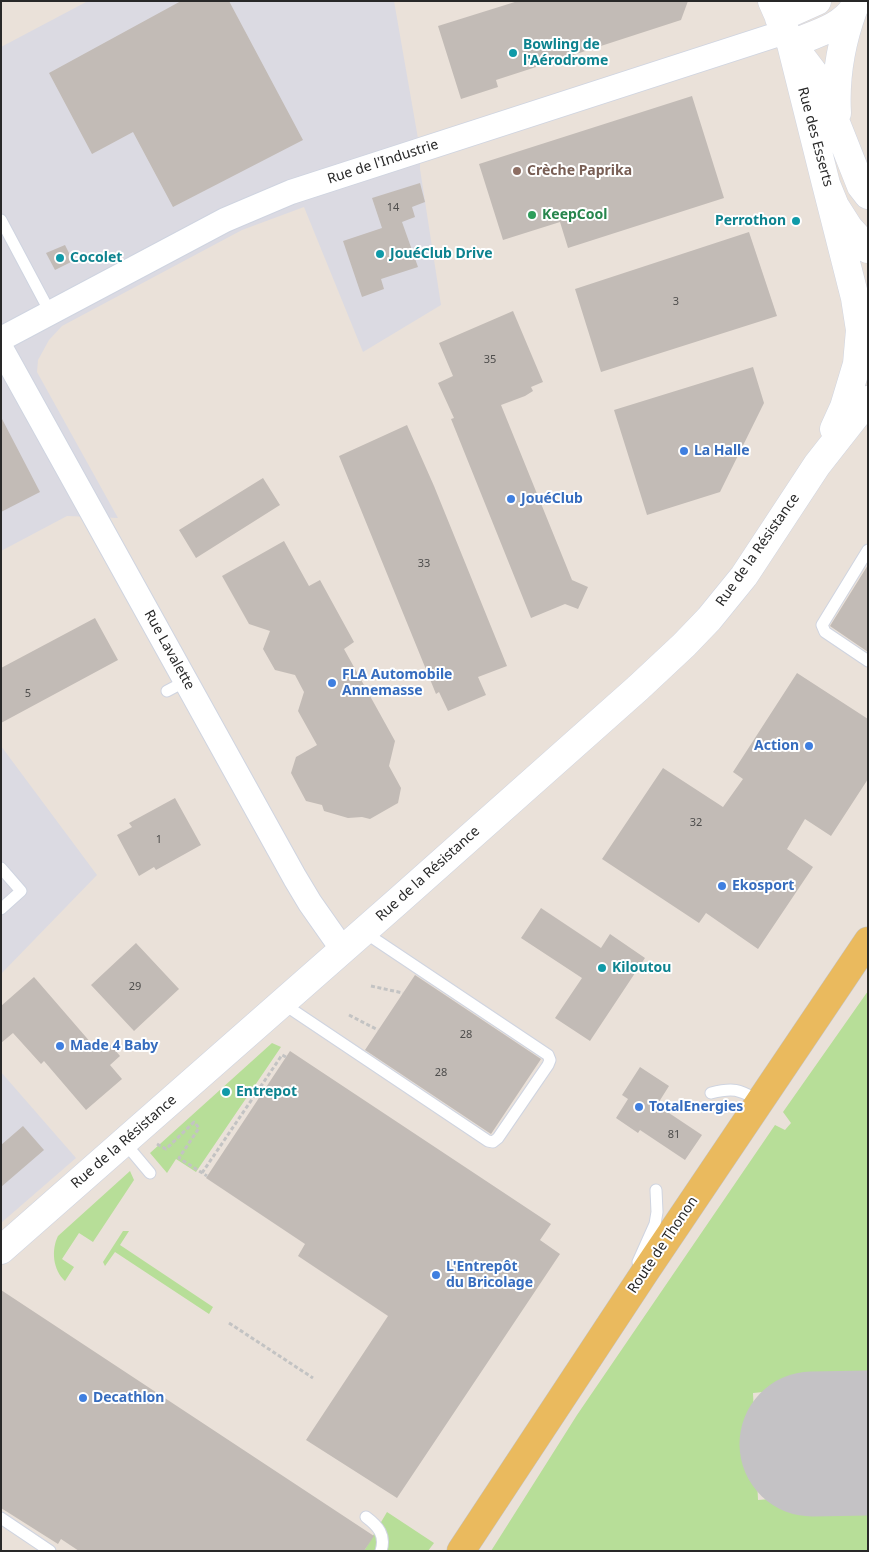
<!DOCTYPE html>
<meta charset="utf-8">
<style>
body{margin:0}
#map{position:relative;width:869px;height:1552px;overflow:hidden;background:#eae1d9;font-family:"Noto Sans",sans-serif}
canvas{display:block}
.frame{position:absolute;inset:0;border:2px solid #282828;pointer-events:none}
</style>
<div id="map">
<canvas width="869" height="1552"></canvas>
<div class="frame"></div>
</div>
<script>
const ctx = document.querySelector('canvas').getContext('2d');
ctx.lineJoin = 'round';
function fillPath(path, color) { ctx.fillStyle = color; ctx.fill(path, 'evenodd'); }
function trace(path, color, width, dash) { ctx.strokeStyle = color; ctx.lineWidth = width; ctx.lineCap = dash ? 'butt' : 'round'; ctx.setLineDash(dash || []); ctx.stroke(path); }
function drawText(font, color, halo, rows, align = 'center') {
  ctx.font = font + ' "Noto Sans",sans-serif'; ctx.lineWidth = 4; ctx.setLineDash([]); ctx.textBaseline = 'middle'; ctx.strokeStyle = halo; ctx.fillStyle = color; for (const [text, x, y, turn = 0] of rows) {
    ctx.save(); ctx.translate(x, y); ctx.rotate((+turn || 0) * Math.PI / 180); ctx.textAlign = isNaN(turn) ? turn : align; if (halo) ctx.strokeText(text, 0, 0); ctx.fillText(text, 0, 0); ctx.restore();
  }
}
fillPath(new Path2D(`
 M88,1h306l26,149v19l21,136 -78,47 -59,-145 -62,23 -180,96 -13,14 -11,20 -1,12 81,146 -51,-2 -66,35v-504z
 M1,746l96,129 -96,99z
 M1,1072l75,86 -75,65z`), '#dbdae2');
fillPath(new Path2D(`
 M868,991v386l-19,-3 -65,4v12l-31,3 5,107 24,-2 1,9 85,-2v46h-377l86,-136 198,-290 10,5 6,-7 -8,-11z
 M272,1043l9,4 -85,125 -20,-13 -9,14 -17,-20z
 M130,1171l4,9 -41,62 -14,-9 -17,26 12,8 -9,14c-12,-11 -14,-31 -7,-45z
 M123,1231h6l-9,14 93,62 -4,7 -94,-62 -10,14 -2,-4z
 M387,1512l47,31 -6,8h-64z`), '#b7de98');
trace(new Path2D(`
 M812,1444l56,-1`), '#c4c2c5', 145);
fillPath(new Path2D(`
 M181,1h48l74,139 -130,67 -40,-75 -41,22 -43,-81z
 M518,1h170l-7,19 -185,60 2,7 -37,12 -23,-73z
 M692,96l32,102 -156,50 -8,-26 -57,18 -24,-76z
 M420,183l5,19 -13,5 3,10 -13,5 16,45 -37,12 3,10 -22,8 -19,-56 39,-13 -10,-30z
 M749,232l28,84 -176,56 -26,-83z
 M65,245l8,16 -18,9 -9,-17z
 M513,311l30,71 -12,5 2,4 -8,5 -24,9 71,175 16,7 -10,22 -13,-5 -34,14 -80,-199 3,-1 -16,-35 15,-7 -14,-33z
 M753,367l11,36 -44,89 -73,23 -33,-105z
 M1,417l39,75 -39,20z
 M407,425l27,61 73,180 -29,11 8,18 -38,16 -9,-19 -3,2 -97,-238z
 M263,478l17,27 -84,53 -17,-28z
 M284,541l25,45 11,-6 34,62 -10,7 51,92 -6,25 12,22 -3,15 -28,16 -8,-2 -14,1 -24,-7 -2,-6 -16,-4 -15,-28 5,-16 21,-12 -19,-34 6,-19 -9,-17 -20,-5 -12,-21 7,-18 -21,-7 -27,-48z
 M868,565v87l-38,-26z
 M95,618l23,42 -117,63v-55z
 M797,673l71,46v60l-37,57 -26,-17 -18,30 26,18 -55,82 -52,-36 -7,10 -97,-64 61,-91 60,39 20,-28 -10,-7z
 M175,798l26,47 -45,25 -2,-3 -15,9 -22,-41 15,-8 -3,-4z
 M541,908l60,40 9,-14 35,24 -55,83 -35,-23 27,-40 -61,-40z
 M136,943l43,46 -45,42 -43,-46z
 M415,975l126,84 -50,75 -126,-84z
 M34,977l64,74 10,-9 12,14 -10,9 12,14 -36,31 -42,-49 -3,3 -28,-31 -12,10v-37z
 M290,1051l261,173 -11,16 20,14 -163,244 -91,-58 82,-124 -90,-60 7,-12 -99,-66z
 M640,1067l29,19 -12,19 45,30 -17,25 -45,-30 -2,3 -22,-15 12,-19 -6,-4z
 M23,1126l21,24 -43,37v-42z
 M1,1290l373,246 -10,15h-285l-18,-12 -3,5 -57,-36z`), '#c2bbb6');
const lane = new Path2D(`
 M1,220l50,94
 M868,550l-46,75 3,7 43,29
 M167,691l19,-10
 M1,868l20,23 -20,18
 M282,1003l206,138 5,1 5,-4 50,-73 2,-5 -2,-5 -184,-123
 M711,1093c24,-6 28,-3 49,8
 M124,1142l26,31
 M638,1262l17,-38 2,-12 -1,-22
 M366,1517c12,9 20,18 15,34
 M1,1518l49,33`);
const street = new Path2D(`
 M1,339l224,-119 66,-28 494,-160
 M1,348l294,530 15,25 33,47`);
const secondary = new Path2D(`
 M772,1l19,43 35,140 9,22 14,22 19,21
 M779,18l38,-17
 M791,44c21,-9 52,-16 64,-38
 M800,55l19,25 42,106 7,9
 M837,113c-2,-36 4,-70 16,-103
 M826,184l29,114 5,32 -3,34 -13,43 -10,22
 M1,1250l396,-348 241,-214 46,-43 25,-26 35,-43 73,-111 51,-65`);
const primary = new Path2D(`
 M461,1551l184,-279 223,-331`);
trace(lane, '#cfd4e0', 13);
trace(street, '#cfd4e0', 26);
trace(secondary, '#cfd4e0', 29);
trace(primary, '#c3c3c3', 29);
trace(new Path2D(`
 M371,986l32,7
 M349,1015l29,15
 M157,1144l9,5 28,-27 5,6 -20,30 28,18
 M202,1173l80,-118 4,2
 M229,1323l84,55`), '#c3c3c3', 3, [4, 2.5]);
trace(lane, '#fff', 11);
trace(street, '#fff', 24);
trace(secondary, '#fff', 28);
trace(primary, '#eaba5e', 28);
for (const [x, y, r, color] of [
 [513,53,5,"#0f9aa8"],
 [517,171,5,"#8d6e63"],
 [532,215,5,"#2e9e5b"],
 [796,221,5,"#0f9aa8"],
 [380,254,5,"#0f9aa8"],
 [60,258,5,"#0f9aa8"],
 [684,451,5,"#3f7fe0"],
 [511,499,5,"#3f7fe0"],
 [332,683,5,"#3f7fe0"],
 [809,746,5,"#3f7fe0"],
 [722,886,5,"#3f7fe0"],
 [602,968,5,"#0f9aa8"],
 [60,1046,5,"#3f7fe0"],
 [226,1092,5,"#0f9aa8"],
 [639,1107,5,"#3f7fe0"],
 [436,1275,5,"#3f7fe0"],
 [83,1398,5,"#3f7fe0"]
]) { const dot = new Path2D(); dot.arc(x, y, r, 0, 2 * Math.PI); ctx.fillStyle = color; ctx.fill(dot); trace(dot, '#fff', 2); }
drawText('11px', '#4e4d4c', null, [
 ["14",393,208],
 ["3",676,302],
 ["35",490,360],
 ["33",424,564],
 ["5",28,694],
 ["32",696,823],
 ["1",159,840],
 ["29",135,987],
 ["28",466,1035],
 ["28",441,1073],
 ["81",674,1135]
]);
drawText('bold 14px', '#0d838f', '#fff', [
 ["Bowling de",523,45],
 ["l'Aérodrome",523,61],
 ["Perrothon",786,221,"right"],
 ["JouéClub Drive",390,254],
 ["Cocolet",70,258],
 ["Kiloutou",612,968],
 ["Entrepot",236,1092]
], 'left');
drawText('14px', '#282828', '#fff', [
 ["Rue des Esserts",815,137,75],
 ["Rue de l'Industrie",383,162,-18],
 ["Rue de la Résistance",758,550,-55],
 ["Rue Lavalette",169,650,61],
 ["Rue de la Résistance",428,874,-42],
 ["Rue de la Résistance",124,1142,-41],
 ["Route de Thonon",663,1245,-56]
]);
drawText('bold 14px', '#785e54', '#fff', [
 ["Crèche Paprika",527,171]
], 'left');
drawText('bold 14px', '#27864d', '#fff', [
 ["KeepCool",542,215]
], 'left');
drawText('bold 14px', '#366cbe', '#fff', [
 ["La Halle",694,451],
 ["JouéClub",521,499],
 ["FLA Automobile",342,675],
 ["Annemasse",342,691],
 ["Action",799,746,"right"],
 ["Ekosport",732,886],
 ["Made 4 Baby",70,1046],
 ["TotalEnergies",649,1107],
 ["L'Entrepôt",446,1267],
 ["du Bricolage",446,1283],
 ["Decathlon",93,1398]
], 'left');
</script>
